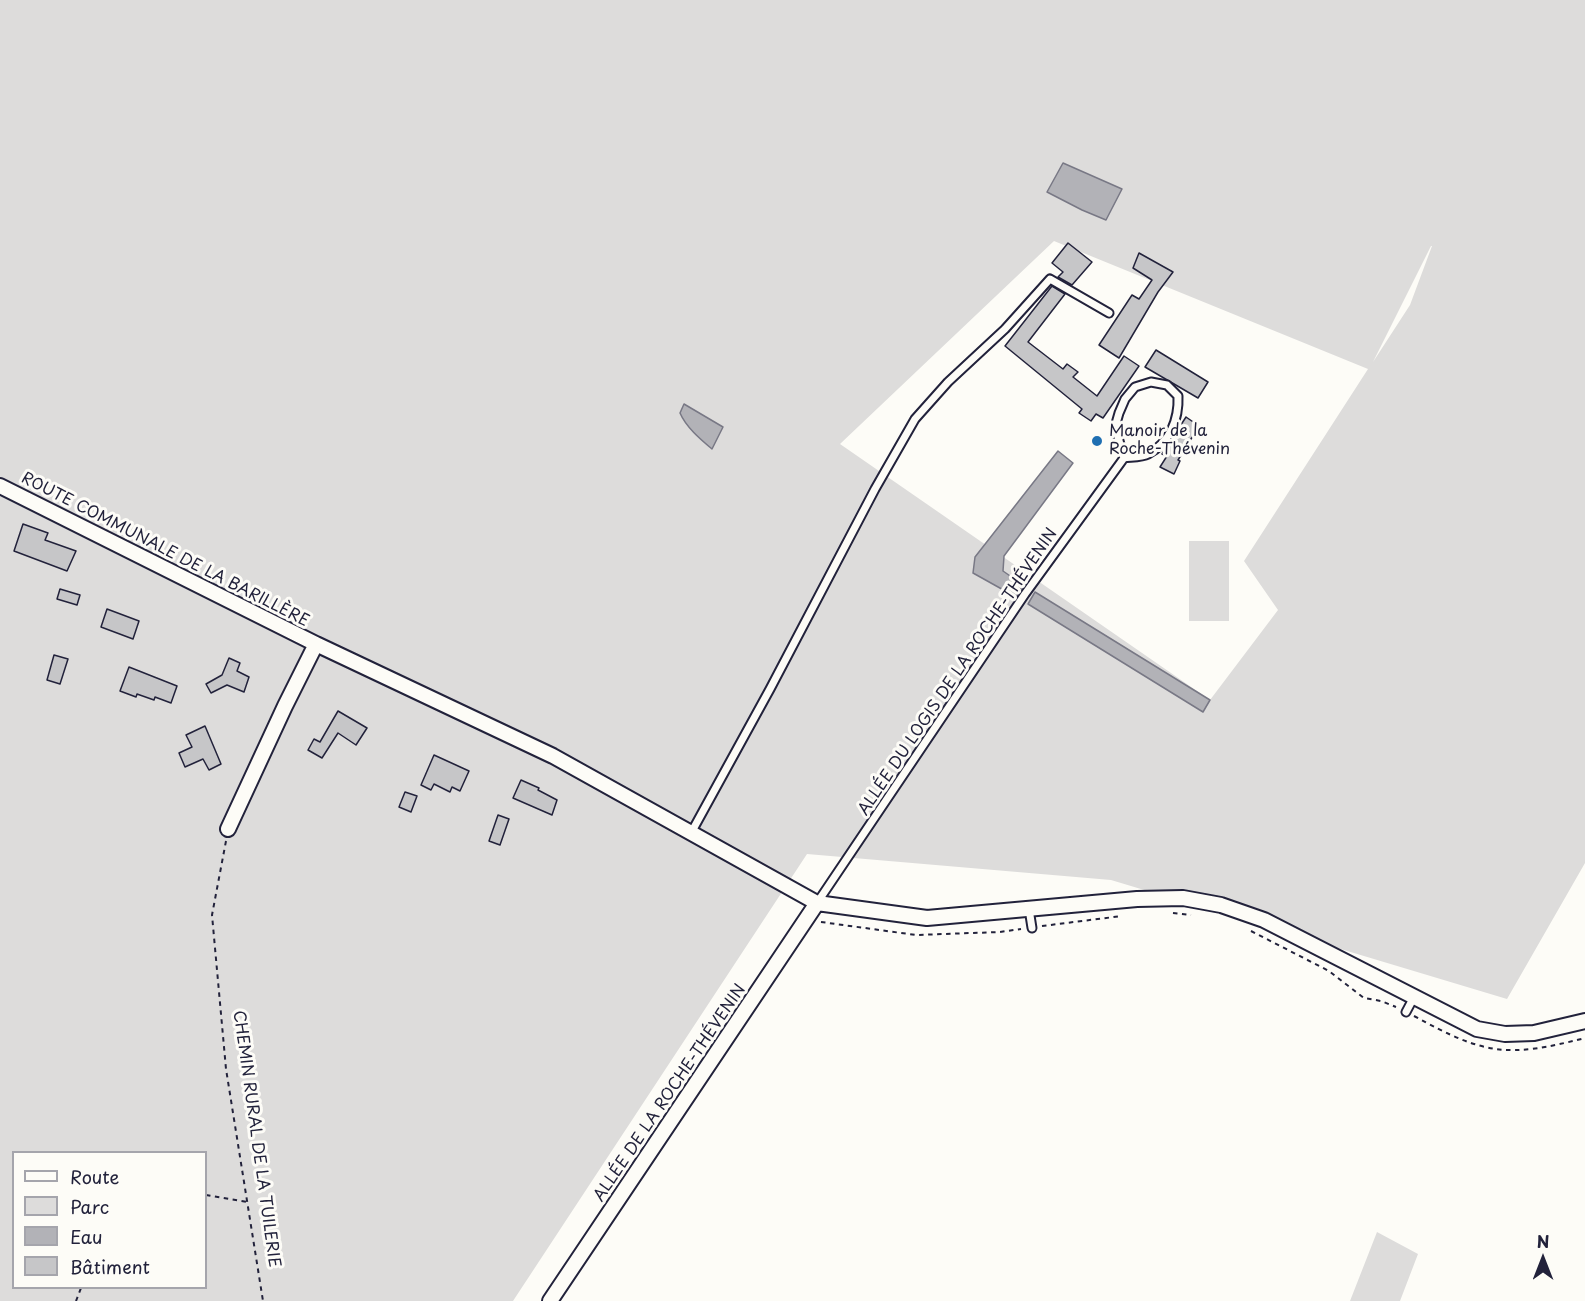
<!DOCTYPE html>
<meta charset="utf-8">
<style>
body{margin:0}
#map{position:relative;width:1585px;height:1301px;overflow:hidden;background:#fdfcf7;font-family:"Playpen Sans",sans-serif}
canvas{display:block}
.legend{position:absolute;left:12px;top:1151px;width:195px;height:138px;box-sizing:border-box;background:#fdfcf7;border:2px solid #a5a5ac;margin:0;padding:8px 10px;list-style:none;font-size:18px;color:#22223b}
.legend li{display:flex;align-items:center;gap:12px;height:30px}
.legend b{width:30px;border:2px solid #a5a5ac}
.north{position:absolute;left:1513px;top:1229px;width:60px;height:60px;-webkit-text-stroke:4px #fdfcf7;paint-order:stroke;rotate:0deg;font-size:16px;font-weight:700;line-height:24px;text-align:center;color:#22223b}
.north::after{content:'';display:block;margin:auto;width:21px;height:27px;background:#22223b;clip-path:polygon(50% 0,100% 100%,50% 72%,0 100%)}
</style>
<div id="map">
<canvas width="1585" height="1301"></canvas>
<ul class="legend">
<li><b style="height:8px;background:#fdfcf7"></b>Route</li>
<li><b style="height:16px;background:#dddcdb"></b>Parc</li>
<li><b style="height:16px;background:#b2b2b7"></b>Eau</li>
<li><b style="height:16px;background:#c6c6c8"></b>Bâtiment</li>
</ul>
<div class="north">N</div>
</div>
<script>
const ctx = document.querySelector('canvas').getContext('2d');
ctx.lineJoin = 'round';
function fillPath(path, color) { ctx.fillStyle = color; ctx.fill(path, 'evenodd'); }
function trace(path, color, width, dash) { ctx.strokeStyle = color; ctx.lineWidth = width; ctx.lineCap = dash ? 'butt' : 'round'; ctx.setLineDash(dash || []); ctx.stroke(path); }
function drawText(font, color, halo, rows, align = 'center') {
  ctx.font = font + ' "Playpen Sans",sans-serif'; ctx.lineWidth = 6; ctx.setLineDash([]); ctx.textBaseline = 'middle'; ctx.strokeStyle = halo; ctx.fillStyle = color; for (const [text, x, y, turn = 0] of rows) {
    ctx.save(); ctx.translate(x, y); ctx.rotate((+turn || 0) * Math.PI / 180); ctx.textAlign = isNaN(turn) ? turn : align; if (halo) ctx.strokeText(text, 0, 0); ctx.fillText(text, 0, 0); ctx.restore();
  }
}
fillPath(new Path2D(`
 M0,0h1585v863l-78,136 -396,-119 -304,-26 -294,447h-513zM1054,241l314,128 -124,192 34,49 -68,90 -370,-256zM1432,246l-22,59 -37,57 58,-116zM14,1152h192v136h-192z
 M1189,541h40v80h-40z
 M1377,1232l41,22 -18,47h-50z`), '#dddcdb');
const water = new Path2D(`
 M1063,163l59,26 -16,31 -24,-10 -35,-18z
 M684,404l39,23 -11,22c-12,-10 -26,-22 -32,-36z
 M1058,451l15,12 -69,93 -1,15 20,14 -7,12 -43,-24 2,-16z
 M1035,592l175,108 -7,12 -175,-108z`);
fillPath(water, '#b2b2b7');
trace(water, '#787885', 1.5);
const building = new Path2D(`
 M1068,243l24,19 -20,23 -14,-8 5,-5 -11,-9z
 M1139,253l34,19 -15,20 -39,66 -20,-13 33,-50 7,4 13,-19 -19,-12z
 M1052,286l13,8 -37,48 35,27 4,-5 11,8 -5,5 24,19 27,-40 15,10 -36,52 -7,-4 -5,7 -12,-8 3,-4 -77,-63z
 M1156,350l52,32 -10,16 -53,-31z
 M1186,417l13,9 -21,34 2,1 -6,13 -14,-7 7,-11 -5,-2z
 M23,524l25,9 -3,7 31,11 -9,20 -53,-20z
 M60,589l20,6 -3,10 -20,-6z
 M107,609l32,12 -6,18 -32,-12z
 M54,655l14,4 -8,25 -13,-4z
 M229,658l11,5 -3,8 12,6 -5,15 -17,-7 -16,8 -5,-9 16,-9z
 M129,667l48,19 -6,17 -16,-6 -1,3 -17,-6 -1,3 -16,-6z
 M338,711l29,17 -11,17 -18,-12 -16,25 -14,-8 6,-11 6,3z
 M205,726l16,38 -12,6 -6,-11 -18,8 -6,-14 13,-6 -6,-12z
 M434,755l35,16 -9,20 -8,-4 -2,5 -16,-8 -3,6 -10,-5z
 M521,780l18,8 -1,2 19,10 -5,15 -39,-17z
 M405,792l12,4 -6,16 -12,-5z
 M498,815l11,4 -9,26 -11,-4z`);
fillPath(building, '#c6c6c8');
trace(building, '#22223b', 1.5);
const lane = new Path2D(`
 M1151,382l16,3 11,11c1,23 -8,47 -30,58 -6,3 -17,3 -24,4l-9,-31 4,-14 6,-14 10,-12z
 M691,833l79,-144 105,-200 40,-70 33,-37 57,-53 45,-50 59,34
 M817,903l208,-309 99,-136
 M1029,909l3,19
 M1406,1012l8,-15`);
const street = new Path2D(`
 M0,486l316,158 237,112 264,147 110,15 210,-19 46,-1 38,7 43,15 213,109 28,5 29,-1 51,-12
 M228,829l57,-123 31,-62
 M550,1301l267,-398`);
trace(lane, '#22223b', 11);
trace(street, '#22223b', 18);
trace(new Path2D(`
 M226,841l-14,74 14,154 37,232
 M1173,913l18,2
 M821,922l95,13 84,-3 21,-3
 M1042,926l80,-10
 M1251,931l78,40 35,27 17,3 15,6
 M1414,1016c71,39 93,42 171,22
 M206,1195l41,7
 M76,1301l5,-13`), '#22223b', 2, [4.5, 4.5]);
trace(lane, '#fdfcf7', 7);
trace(street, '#fdfcf7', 14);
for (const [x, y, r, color] of [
 [1097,441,6,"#1f6fb2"]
]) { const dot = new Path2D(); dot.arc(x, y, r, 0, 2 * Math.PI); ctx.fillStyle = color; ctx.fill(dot); trace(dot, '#fdfcf7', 2); }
drawText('16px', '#22223b', '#fdfcf7', [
 ["Manoir de la",1109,432],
 ["Roche-Thévenin",1109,450]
], 'left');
drawText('16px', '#22223b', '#fdfcf7', [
 ["ROUTE COMMUNALE DE LA BARILLÈRE",165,550,27],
 ["ALLÉE DU LOGIS DE LA ROCHE-THÉVENIN",958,672,-56],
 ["ALLÉE DE LA ROCHE-THÉVENIN",670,1093,-56],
 ["CHEMIN RURAL DE LA TUILERIE",256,1139,82]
]);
</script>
